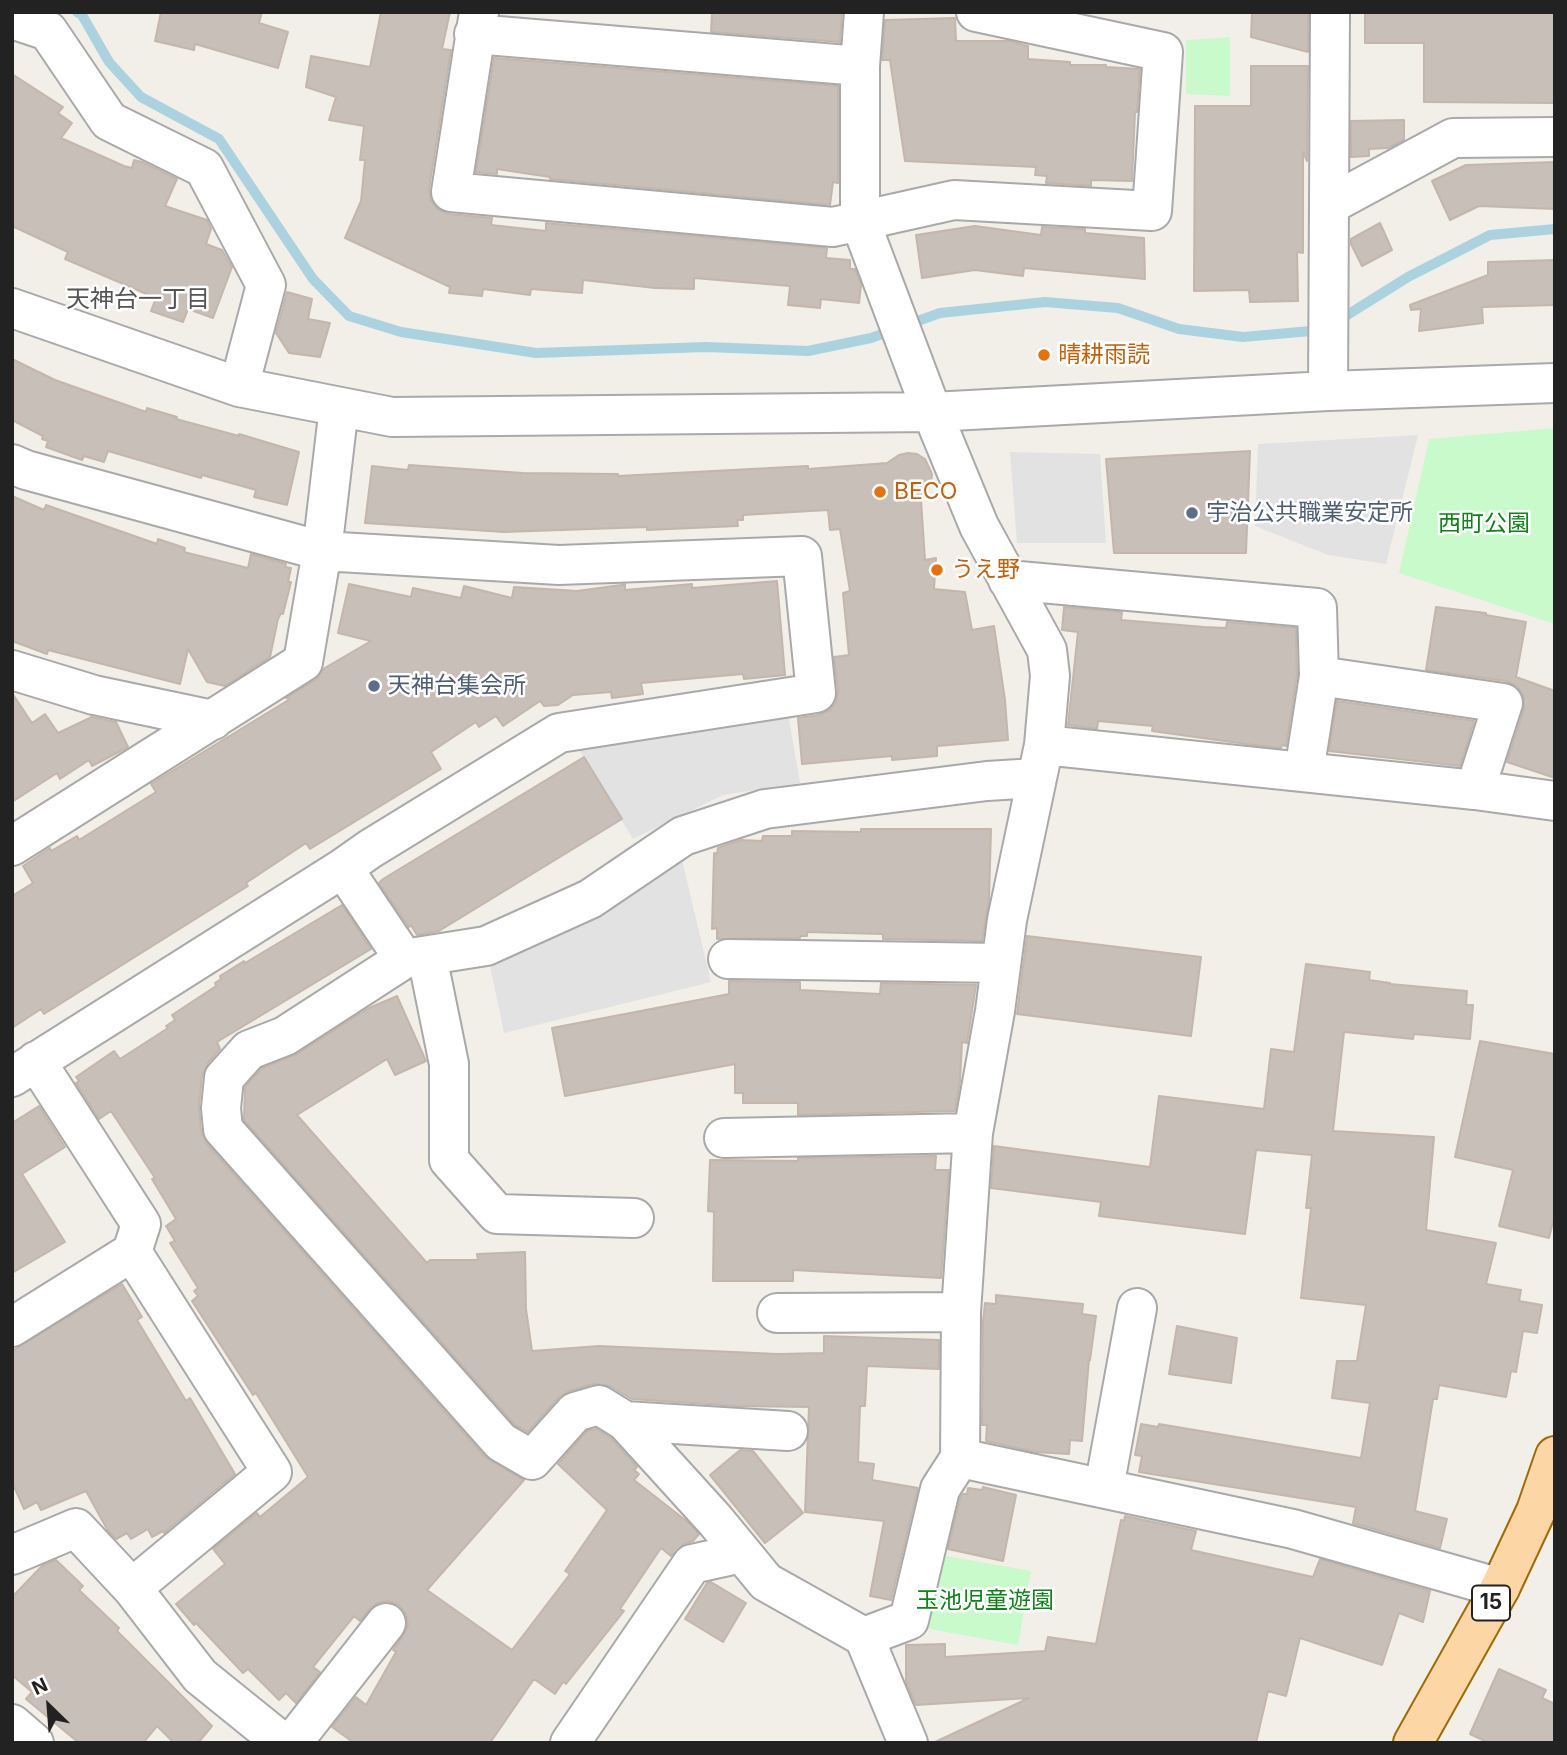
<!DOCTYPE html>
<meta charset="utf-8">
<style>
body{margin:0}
#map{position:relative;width:1567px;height:1755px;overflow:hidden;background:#f2efe9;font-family:Inter,sans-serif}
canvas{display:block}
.frame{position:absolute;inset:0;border:14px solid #222;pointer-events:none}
.north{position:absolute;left:14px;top:1671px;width:70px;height:70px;-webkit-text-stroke:5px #fff;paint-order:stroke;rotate:335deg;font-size:19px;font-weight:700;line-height:28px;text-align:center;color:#222}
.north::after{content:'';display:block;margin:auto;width:24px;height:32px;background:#222;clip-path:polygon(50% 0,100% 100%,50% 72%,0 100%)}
</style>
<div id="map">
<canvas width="1567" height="1755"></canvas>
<div class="frame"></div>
<div class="north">N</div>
</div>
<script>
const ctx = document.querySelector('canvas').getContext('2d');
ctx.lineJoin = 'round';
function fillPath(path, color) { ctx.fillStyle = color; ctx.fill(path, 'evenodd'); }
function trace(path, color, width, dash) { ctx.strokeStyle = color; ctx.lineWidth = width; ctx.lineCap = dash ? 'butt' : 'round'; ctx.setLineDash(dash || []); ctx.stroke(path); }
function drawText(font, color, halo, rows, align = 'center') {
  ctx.font = font + ' Inter,"Noto Sans JP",sans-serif'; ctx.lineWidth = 5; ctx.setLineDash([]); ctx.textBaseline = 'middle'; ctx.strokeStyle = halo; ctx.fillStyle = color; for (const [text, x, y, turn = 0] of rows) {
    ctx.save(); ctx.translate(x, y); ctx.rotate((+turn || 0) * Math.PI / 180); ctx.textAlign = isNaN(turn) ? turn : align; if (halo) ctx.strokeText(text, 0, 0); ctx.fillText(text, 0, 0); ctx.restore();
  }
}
fillPath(new Path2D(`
 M1230,37v59l-44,-2v-54z
 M1555,428v196l-156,-51 30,-134z
 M941,1555l90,16 -13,74 -94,-17z`), '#c8facc');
fillPath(new Path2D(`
 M1418,435l-32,129 -58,-9 -73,-29 3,-82z
 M1010,452l90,2 6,89h-89z
 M788,713l12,70 -77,12 -90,44 -57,-94z
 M683,836v28l28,118 -207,51 -18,-87z`), '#e2e2e2');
trace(new Path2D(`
 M77,12l5,3 27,47 32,35 78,42 94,140 36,37 52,16 135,21 170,-6 102,4 63,-13 69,-25 105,-11 73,6 61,21 64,8 79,-7
 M1336,322l72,-45 82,-42 65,-6`), '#aad3df', 10);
const building = new Path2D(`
 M161,12h101l-3,11 29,9 -10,36 -83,-24 -1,6 -39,-9z
 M381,12h69l-8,37 9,1 -22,139 2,12 8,9 10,4 43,4 -1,7 55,6v-8l281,25 -1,10 24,2v9h5l6,16 -2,18 -38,-4 -1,9 -32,-3 2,-19 -96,-8v11l-39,-1 -72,-8 -1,13 -51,-4 -1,6 -47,-6 -1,7 -33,-3 1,-6 -105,-49 16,-37 4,-41h-5l4,-34 -35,-6 7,-23 -30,-10 5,-31 59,11z
 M712,12h130l-2,30 -129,-10z
 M1252,12h56v40l-57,-15z
 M1365,12h190v91l-131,-1v-59h-59z
 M955,18l1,23h53l19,5v13l42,3v3h36v2l34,2 -3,43h-2l-3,69 -41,-1v6l-45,-3 1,-7 -12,-1 1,-8 -131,-6 -15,-101h-8l3,-40z
 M494,58l344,28v97l-5,-1 -3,23 -280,-26v-2l-53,-8v5l-21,-2z
 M1251,66h57l-1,95 -4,-9v101l-6,-1 1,49 -48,1 -1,-12 -55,1 1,-185h56z
 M12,74l51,33 -5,6 14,10 -11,15 63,28 8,2 2,-8 8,2 35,17 -12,27 42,14 4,9 -5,15 16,6 10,17 -19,51 -25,-9 -5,13 -32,-11 5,-13 -91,-39 3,-7 -56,-26z
 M1404,120v20l-16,8 -19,1v7l-18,1v-36z
 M1555,162v47l-76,-3 -29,14 -18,-39 34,-16z
 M1380,223l12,27 -30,16 -11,-22v-5z
 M975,226l66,9 1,-8 43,2v4l59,5 1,41 -121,-11 -1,8 -48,-6 -53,8 -6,-43z
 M1555,260v45l-73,2 1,16 -64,8 2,-22 -10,1 -1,-5 78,-30v-13z
 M287,292l25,7 -4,20 22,4 -10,34 -31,-4 -13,-20z
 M12,359l43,21 91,32 1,-4 30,9 -1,2 63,17v-2l60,18 -12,53 -33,-8 2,-7 -54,-15 -1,3 -93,-27 -4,11 -20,-6 -2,4 -36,-13 2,-6 -6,-2 1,-3 -31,-16z
 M1250,451l-4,102h-132l-8,-94z
 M908,453l9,1 8,5 7,15 -1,10 -10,16 4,60 11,-2 -2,31 31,3 7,38 22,-4 11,74 3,40 -71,6v10l-45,4v-4l-90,8 -4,-46 21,-3 11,-5 6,-8 2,-11 -4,-34 15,-2 -6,-62 7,-2 -10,-62 -10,1 -2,-20 -85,5v5h-6l1,6 -91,4v-3l-143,5 -139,-9 7,-57 36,4 1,-5 114,8 95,1v2l190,-10v3l79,-6 12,-8z
 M12,496l32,14 2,-5 111,39 1,-5 27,9 -1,4 64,16 3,-14 35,10 -1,3 6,1 -3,14h3l-8,32 -2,-1 -3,6 -8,38 -45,29 -18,-4 -19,-33 -8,35 -132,-34 -1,4 -35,-13z
 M777,581l8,94 -41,4 -1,-5 -102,9 2,11 -31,4 -1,-6 -38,3 -15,10 -14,1 -4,-5 -37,25 -7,-10 -17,11 -3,-5 -45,30 10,17 -131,80 -4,-6 -60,40 2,3 -204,128 -3,-5 -29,19v-132l21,-13 -10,-17 27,-18 1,3 26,-15 2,4 77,-48 -5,-8 139,-85 -4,-1 29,-18 8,-11 48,-28 -33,-8 11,-49 62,13 2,-9 48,10 3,-12 48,12 2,-11 63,4 44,-6 4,-1v6l67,-6v4z
 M1064,607l58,5 -1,8 83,7 22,1 1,-6 69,6 1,47 -11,71 -4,-1 -1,3 -28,-3 -101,-14 1,-5 -55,-5 -1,8 -29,-4 10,-93 -16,-2z
 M1436,607l50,6v2l40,7 -10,55 39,14v87l-48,-16 17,-53v-12l-7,-11 -11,-5 -80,-11z
 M12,693l20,30 13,-9 13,19 34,-16 24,5 12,25 -36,19 -3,-6 -29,19 -3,-6 -45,29z
 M1337,701l137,20 -14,45 -131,-15z
 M584,757l38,62 -183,112 -22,4 -6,-10 -2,2 -30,-44 4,-4z
 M861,829h130l-2,71 -7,41 -99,-2v-5l-76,-2v4h-7v2l-83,1v-11l-5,1 2,-76 3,1 1,-6 23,-8 21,1 1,-5h29v-5l69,1z
 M342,905l29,44 -154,93 3,7 -12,14 -6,13 -3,30 2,25 6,13 278,313 39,23 -97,110 85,60 58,-76 -5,-3 42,-61 -49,-46 29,-33 9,-2 15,9 26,29 -3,3 5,4 -5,6 55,43 10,11 -6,7 -7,2 -15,13 -10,-8 -41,61 4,2 -58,73 -3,-2 -8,12 -21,-15 -44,64h-136l-22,-16 24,-30 10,8 30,-53 -3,-2 10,-14 5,-11 -2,-11 -7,-9 -11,-4 -10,2 -9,7 -9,11 -6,-5 -41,51 7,5 -24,31 -10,-10 -7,7 -31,-31 -5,4 -47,-50 -2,2 -18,-21 49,-40 -12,-15 44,-36 3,4 48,-40 -52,-84 -3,2 -61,-94 6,-5 -4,-5 4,-3 -28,-45 5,-2 -9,-15 10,-7 -24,-40 3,-1 -44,-67 -12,8 -23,-36 3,-2 -3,-4 38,-26 6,8 48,-31 -2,-2 9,-6 -3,-5 44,-29 -1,-3 6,-4 -1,-3 24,-15 1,2z
 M1027,936l174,21 -10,79 -174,-22z
 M1306,964l64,8 -1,8 21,3v1l77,7 -1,14h7l-3,34 -56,-5 -1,5 -69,-7 -11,99 101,6 -8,93 70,13 -10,41 35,6 -2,11 23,4 -5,28 -14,-2 -7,41 -5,-1 -5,26 -67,-12 -2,14h-4l-18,112 32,8 -7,29 -87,-25 3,-16 -217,-35 3,-16 -7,-1 6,-31 17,3 1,-3 202,34 9,-55 -38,-5 5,-37h20l9,-56 -65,-7 10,-90h-5l6,-53 -56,-5 -11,84 -146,-18 2,-14 -110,-14 3,-42 156,21 9,-71 105,13 7,-60 23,3z
 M729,981l71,1v8l80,4 1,-11 95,2 -9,58 -5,-1 -2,39 -5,30 -157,4v-12h-55v-10h-8v-29l-170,32 -13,-68 177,-34z
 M397,996l29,65 -31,14 -8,-16 -90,56 130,148 3,-3h48l-1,-6 48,-2 1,57 6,42 67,-5 179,8 46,-1v-17l115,4v29l-72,-3 -2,40h-5l-2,56 16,2 -2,16 46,8 -27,112 -21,-4 14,-75 -79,-9 4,-105 -73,-1 -104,-7 -22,-13 -17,-2 -24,7 -10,6 -31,35 -13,-7 -271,-305 1,-33 17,-19 35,-14 70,-45z
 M1480,1041l75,13v160l-6,24 -50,-12 14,-56 -58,-13z
 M39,1106l26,41 -43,27 43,68 -53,31v-150z
 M936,1156l-1,14h14l-8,108 -148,-8v11h-80l1,-69 -6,-1 2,-51 88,1v-3z
 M122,1284l20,33 -5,3 49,81 4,-3 45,76 -71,59 -1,-2 -11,6 -4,-8 -17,10 -4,-6 -11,6 -8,-8 -22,-40 -45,19 -4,-8 -13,7 -12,-27v-131z
 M996,1295l87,9 -1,10 14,2 -6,44h-1l-7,81 -12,-1 -1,14 -34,-2 -49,-11 1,-16h-5l1,-104 2,-18 11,1z
 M1177,1326l60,12 -6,45 -62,-9z
 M740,1450l13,1 50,62 -38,30 -55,-68z
 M983,1487l33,8 -13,66 -55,-12 12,-51 3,-4h4l1,-6 14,2z
 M1125,1516l71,15 -5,19 122,27 7,-18 110,32 -7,31 -24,-9 -17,52 -82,-27 -14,58 -18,-5 -12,52h-323l96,-45 -113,7 -10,-23v-37l39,-1v13l100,-6 3,-14 48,7 25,-124 3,1z
 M56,1560l27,26 -4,4 40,38 -2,3 95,95 -14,17h-24l-17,-17 -14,17h-64l-53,-44 6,-7 -20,-17v-78l30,-31z
 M711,1582l35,21 -23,39 -38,-23 22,-36z
 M1499,1669l47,21 -4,8 13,6v39h-66l-19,-9z`);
fillPath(building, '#c7bfb8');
trace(building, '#c4b6ab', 2);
const minor = new Path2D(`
 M479,12l-28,180 382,35 121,-27 198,11 11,-159 -187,-40
 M864,12l-4,54v155l72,191 47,114 68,124 3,26 -6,69 -37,175 -12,91 -22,122 -12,179 -1,146 -20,31 -31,131 -45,17
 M12,19l36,12 61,90 95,47 62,117 -27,102
 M474,34l386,32
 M1329,205l124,-67 102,-1
 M12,308l227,79 153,30 540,-5 396,-21 227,-8
 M1328,391l2,-379
 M12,464l14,6 296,81 237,14 243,-9 14,137 -257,40 -189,116 -27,19 -331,209
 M1008,580l309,28 2,68 -15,96
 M12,670l82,25 119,25
 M1319,676l184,27 -28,87
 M1044,745l431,45 80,11
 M12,846l291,-184 19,-111 17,-144
 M343,868l61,91 -119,77 -36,14 -25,28 -3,30 2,21 278,313 31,18 43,-48 24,-7 26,16 90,99 51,62 98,55 44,106
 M427,956l22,108v96l48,54 137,4
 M404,959l82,-13 104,-47 93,-63 82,-27 222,-28 49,-3
 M728,959l273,4
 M724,1138l249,-5
 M132,1252l140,220 -140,116
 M777,1313l184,-1
 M12,1327l120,-75 9,-28 -105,-163
 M625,1421l163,10
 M960,1458l333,71 207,59
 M1104,1488l33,-180
 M12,1555l64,-27 56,60 68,88 83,67
 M12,1724l22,19
 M292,1743l94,-120
 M570,1743l122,-179 50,-11`);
const major = new Path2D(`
 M1413,1743l87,-155 36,-77 19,-55`);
trace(minor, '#a9a9a9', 42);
trace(major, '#a06b00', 42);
trace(minor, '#fff', 38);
trace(major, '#fcd6a4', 38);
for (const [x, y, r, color] of [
 [1044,355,7,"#e8710a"],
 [880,492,7,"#e8710a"],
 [1192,513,7,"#5c6f8a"],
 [937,570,7,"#e8710a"],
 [374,686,7,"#5c6f8a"]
]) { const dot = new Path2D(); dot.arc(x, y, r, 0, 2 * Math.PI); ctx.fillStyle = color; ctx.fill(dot); trace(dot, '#fff', 2.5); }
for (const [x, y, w] of [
 [1491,1603,38]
]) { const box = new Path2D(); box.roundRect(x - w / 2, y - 17.5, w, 35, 5); ctx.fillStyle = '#fff'; ctx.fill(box); trace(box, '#222', 2); }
drawText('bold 21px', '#222', null, [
 ["15",1491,1603]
]);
drawText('23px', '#c56008', '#fff', [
 ["晴耕雨読",1058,355],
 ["BECO",894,492],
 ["うえ野",951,570]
], 'left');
drawText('23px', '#4e5e75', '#fff', [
 ["宇治公共職業安定所",1206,513],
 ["天神台集会所",388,686]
], 'left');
drawText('23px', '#0c8416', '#fff', [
 ["西町公園",1484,524],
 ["玉池児童遊園",985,1601]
]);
drawText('24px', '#555', '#fff', [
 ["天神台一丁目",138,300]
]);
</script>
